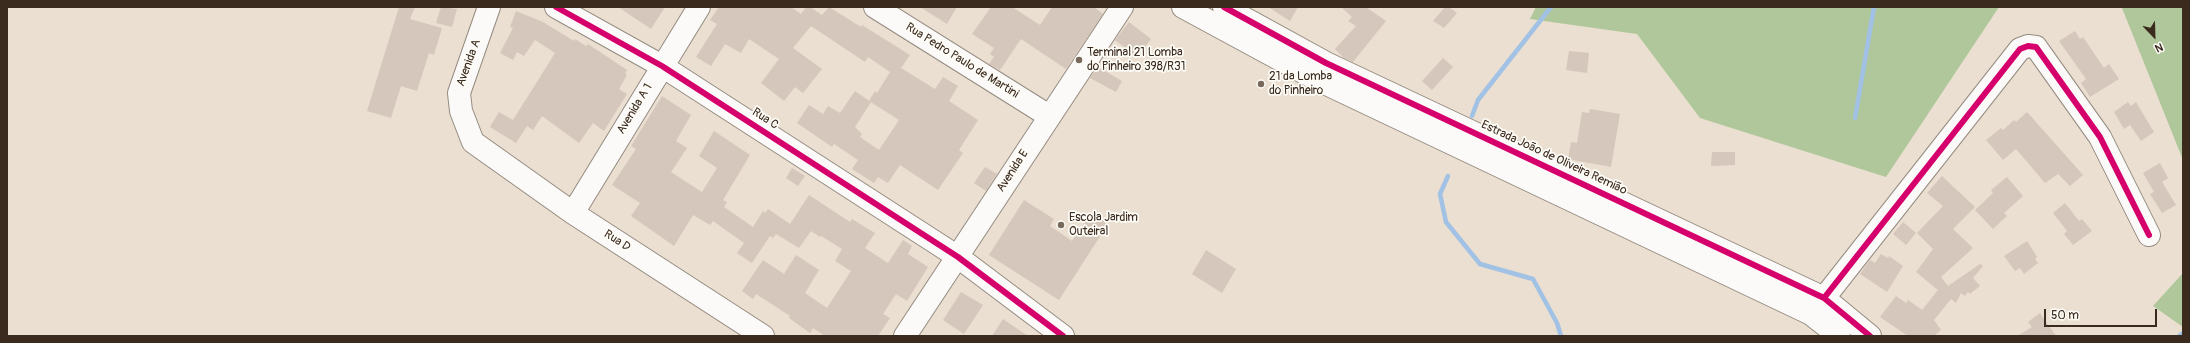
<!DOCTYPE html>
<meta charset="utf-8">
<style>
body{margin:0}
#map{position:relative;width:2190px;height:343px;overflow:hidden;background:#eadfd0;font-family:Pangolin,sans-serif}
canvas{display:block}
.frame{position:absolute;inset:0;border:8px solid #3b2a1e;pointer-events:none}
.north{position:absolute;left:2134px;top:16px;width:40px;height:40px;-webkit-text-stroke:3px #fdfcf7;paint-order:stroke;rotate:157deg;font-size:11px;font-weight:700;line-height:16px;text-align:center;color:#3b2a1e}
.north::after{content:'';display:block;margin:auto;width:14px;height:18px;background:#3b2a1e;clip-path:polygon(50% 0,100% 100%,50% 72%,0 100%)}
.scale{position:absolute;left:2044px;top:309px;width:113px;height:18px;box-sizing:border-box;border:2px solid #3b2a1e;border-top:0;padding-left:5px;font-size:12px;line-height:14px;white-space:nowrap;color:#3b2a1e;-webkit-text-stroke:3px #fdfcf7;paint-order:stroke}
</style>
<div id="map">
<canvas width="2190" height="343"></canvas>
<div class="frame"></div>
<div class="north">N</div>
<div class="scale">50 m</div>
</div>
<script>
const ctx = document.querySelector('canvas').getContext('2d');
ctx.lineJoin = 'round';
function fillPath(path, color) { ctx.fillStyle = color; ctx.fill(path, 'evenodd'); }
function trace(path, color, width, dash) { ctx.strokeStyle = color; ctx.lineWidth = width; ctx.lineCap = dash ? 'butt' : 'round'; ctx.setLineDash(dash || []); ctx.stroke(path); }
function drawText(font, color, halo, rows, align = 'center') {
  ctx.font = font + ' Pangolin,sans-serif'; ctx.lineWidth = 3.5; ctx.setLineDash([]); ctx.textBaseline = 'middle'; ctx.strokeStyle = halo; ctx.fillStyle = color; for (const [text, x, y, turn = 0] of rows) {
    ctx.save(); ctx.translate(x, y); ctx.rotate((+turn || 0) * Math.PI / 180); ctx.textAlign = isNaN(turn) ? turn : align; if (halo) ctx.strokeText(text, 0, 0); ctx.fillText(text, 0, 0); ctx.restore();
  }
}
fillPath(new Path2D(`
 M1536,7h463l-113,170 -186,-59 -63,-84 -107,-15z
 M2118,7h65v153l-61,-152z
 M2183,273v54l-30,-21z`), '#b0c79b');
trace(new Path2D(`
 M1472,116l6,-16 73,-93
 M1855,118l19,-111
 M1448,176l-8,18 6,28 34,42 53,15 24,44 4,13
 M2179,336l4,-3`), '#a1c1e5', 4.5);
fillPath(new Path2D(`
 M399,7h16l-5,12 32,9 -8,27 -5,-2 -12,38 -16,-5 -10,32 -24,-7z
 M441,7l16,2 -5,18 -16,-4z
 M618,7h47l-14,22z
 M719,7h72l10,7 5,-7h4l12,8 7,-8 32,20 1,-2 48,30 -9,13 34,21 8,-12 15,9 -9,15 29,19 -19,30 4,3 -25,37 -38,-25 -12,18 -10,-6 -4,6 -22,-14 6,-9 -24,-16 -2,3 -35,-24 12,-18 14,9 5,-8 12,7 15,-22 16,11 -16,25 7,7 -2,3 19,13 20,-30 -30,-19 6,-10 2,2 13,-21 -22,-15 -3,5 -54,-36 -18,22 29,21 -19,24 -8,-6 -11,14 -23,-18 18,-24 -30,-20 -8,14 -16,-9 -14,22 -15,-9 21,-33 -7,-4z
 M920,7h37l-10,17z
 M991,7h21l28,18 12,-18h42l9,7 -37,55 -45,-30 -21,31 -11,-6 5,-7 -4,-3 4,-6 -22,-14z
 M1268,7h30l-8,14z
 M1341,7h25l20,14 -33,41 -9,-4 -9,-9 21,-23 -8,-5 4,-4z
 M1445,7h4l8,6 -13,15 -11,-7z
 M516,11l27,11 31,19 1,-2 11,7 2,-2 39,26 -2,4 2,1 -8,14 8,5 -23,37 -11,-8 -14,20 -37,-27 -9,14 -6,-4 -11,17 -26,-16 9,-15 14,8 42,-67 -20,-13 -11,16 -7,-4 -4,8 -13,-7 13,-25 -3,-1z
 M1129,22l22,17 -14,18 -22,-17z
 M2075,31l5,8 3,-2 21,31 5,-4 10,15 -29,18 -9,-14 5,-4 -27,-38z
 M1569,51l20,2 -2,20 -21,-3z
 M1443,58l10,9 -21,23 -10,-9z
 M1098,67l24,14 -6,11 -26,-14z
 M662,96l29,19 -15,26 11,7 -16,24 31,20 15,-24 -18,-12 15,-25 36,24 -27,45 4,2 -3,5 29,20 10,-16 2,2 3,-4 22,15 19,-29 41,27 2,-3 23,14 -10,15 23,15 15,-23 9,6 -4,8 20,13 -21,34 -11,-7 -13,20 7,4 -12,18h-53l-12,-8 -3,5 -21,-15 1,-2 -34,-22 -3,5 -11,-8 21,-31 21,14 12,-19 23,15 -14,23 22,15 24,-37 -16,-10 7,-12 -21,-13 -1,1 -9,-6 -12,17 -23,-14 -3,4 -3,-2 -18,27 -15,-10 7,-10 -31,-22 -3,4 -17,-10 -19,31 -43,-30 9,-13 -28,-18 24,-36 -5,-3z
 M2128,102l3,4 5,-4 18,30 -13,9 -11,-16 -6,4 -10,-17z
 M1590,109l30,5 -9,53 -43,-8 3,-17 6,1 5,-31 7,1z
 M2027,112l56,63 -13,11 -12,-12 -13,9 -29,-34 -13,11 -17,-20 15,-12 2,2 11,-10 2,2z
 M1712,152h23v13l-24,1z
 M2160,163l8,15 -6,4 14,23 -14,8 -12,-19 4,-2 -11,-19z
 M985,167l12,7 -11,17 -12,-8z
 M792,168l13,8 -7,10 -12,-8z
 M1942,176l33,31 -22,22 20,19 -32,29 7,9 32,-22 3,2 -10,12 7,8 -10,8 -2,-2 -3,4 -4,-3 -5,10 -5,-4 -17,21 7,10 -7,6h-26l-28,-19 16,-21 10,7 2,-3 14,10 16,-20 -22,-18 17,-23 -16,-16 26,-27 -16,-13z
 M2007,177l16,19 -19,17 3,3 -14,13 -18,-19 18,-17 -2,-3z
 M1024,200l30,19 -4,7 22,15 19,-28 17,11 -49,76 -70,-45z
 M2065,203l14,18 3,-2 10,12 -19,14 -9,-11 3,-3 -14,-18z
 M1903,222l13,11 -10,12 -13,-11z
 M2027,241l10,16 -2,2 3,4 -14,11 -4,-6 -5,3 -11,-15z
 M1206,250l30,19 -14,24 -30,-19z
 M1881,254l7,4 1,-2 14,10 -16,26 -27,-18 10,-14 5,3z
 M961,292l22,13 -19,29 -21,-14z
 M2040,313l16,23h-39l15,-9 -4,-5z
 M1003,319l25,17h-36z`), '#d5c7bb');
const minor = new Path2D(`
 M489,7l-30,86 2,18 12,31 100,71 190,123
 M556,7l106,59 296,191 105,79
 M875,7l174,109
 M573,213l126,-206
 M1824,298l196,-249 8,-3 8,1 64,90 49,98
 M905,336l217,-329`);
const major = new Path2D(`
 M1183,7l133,72 495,235 28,22
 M1224,7l102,56 498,235 46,38`);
trace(minor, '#948b81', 24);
trace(major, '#948b81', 24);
trace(minor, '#fcfaf8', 22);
trace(major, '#fcfaf8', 22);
trace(new Path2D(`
 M556,7l106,59 296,191 105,79
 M1224,7l102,56 498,235 46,38
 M1824,298l196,-249 8,-3 8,1 64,90 49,98`), '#d6006c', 6);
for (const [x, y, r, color] of [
 [1079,60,4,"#78695c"],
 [1261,84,4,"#78695c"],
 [1061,225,4,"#78695c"]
]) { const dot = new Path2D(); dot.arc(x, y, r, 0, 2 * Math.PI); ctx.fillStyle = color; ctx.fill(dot); trace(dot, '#fdfcf7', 1.5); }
drawText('12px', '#3b2a1e', '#fdfcf7', [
 ["Terminal 21 Lomba",1087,53],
 ["do Pinheiro 398/R31",1087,67],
 ["21 da Lomba",1269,77],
 ["do Pinheiro",1269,91],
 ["Escola Jardim",1069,218],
 ["Outeiral",1069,232]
], 'left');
drawText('12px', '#3b2a1e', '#fdfcf7', [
 ["Rua Pedro Paulo de Martini",962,61,32],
 ["Avenida A",469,63,-70],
 ["Avenida A 1",635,109,-59],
 ["Rua C",765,119,33],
 ["Estrada João de Oliveira Remião",1554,158,25],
 ["Avenida E",1013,171,-57],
 ["Rua D",617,241,33]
]);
</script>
